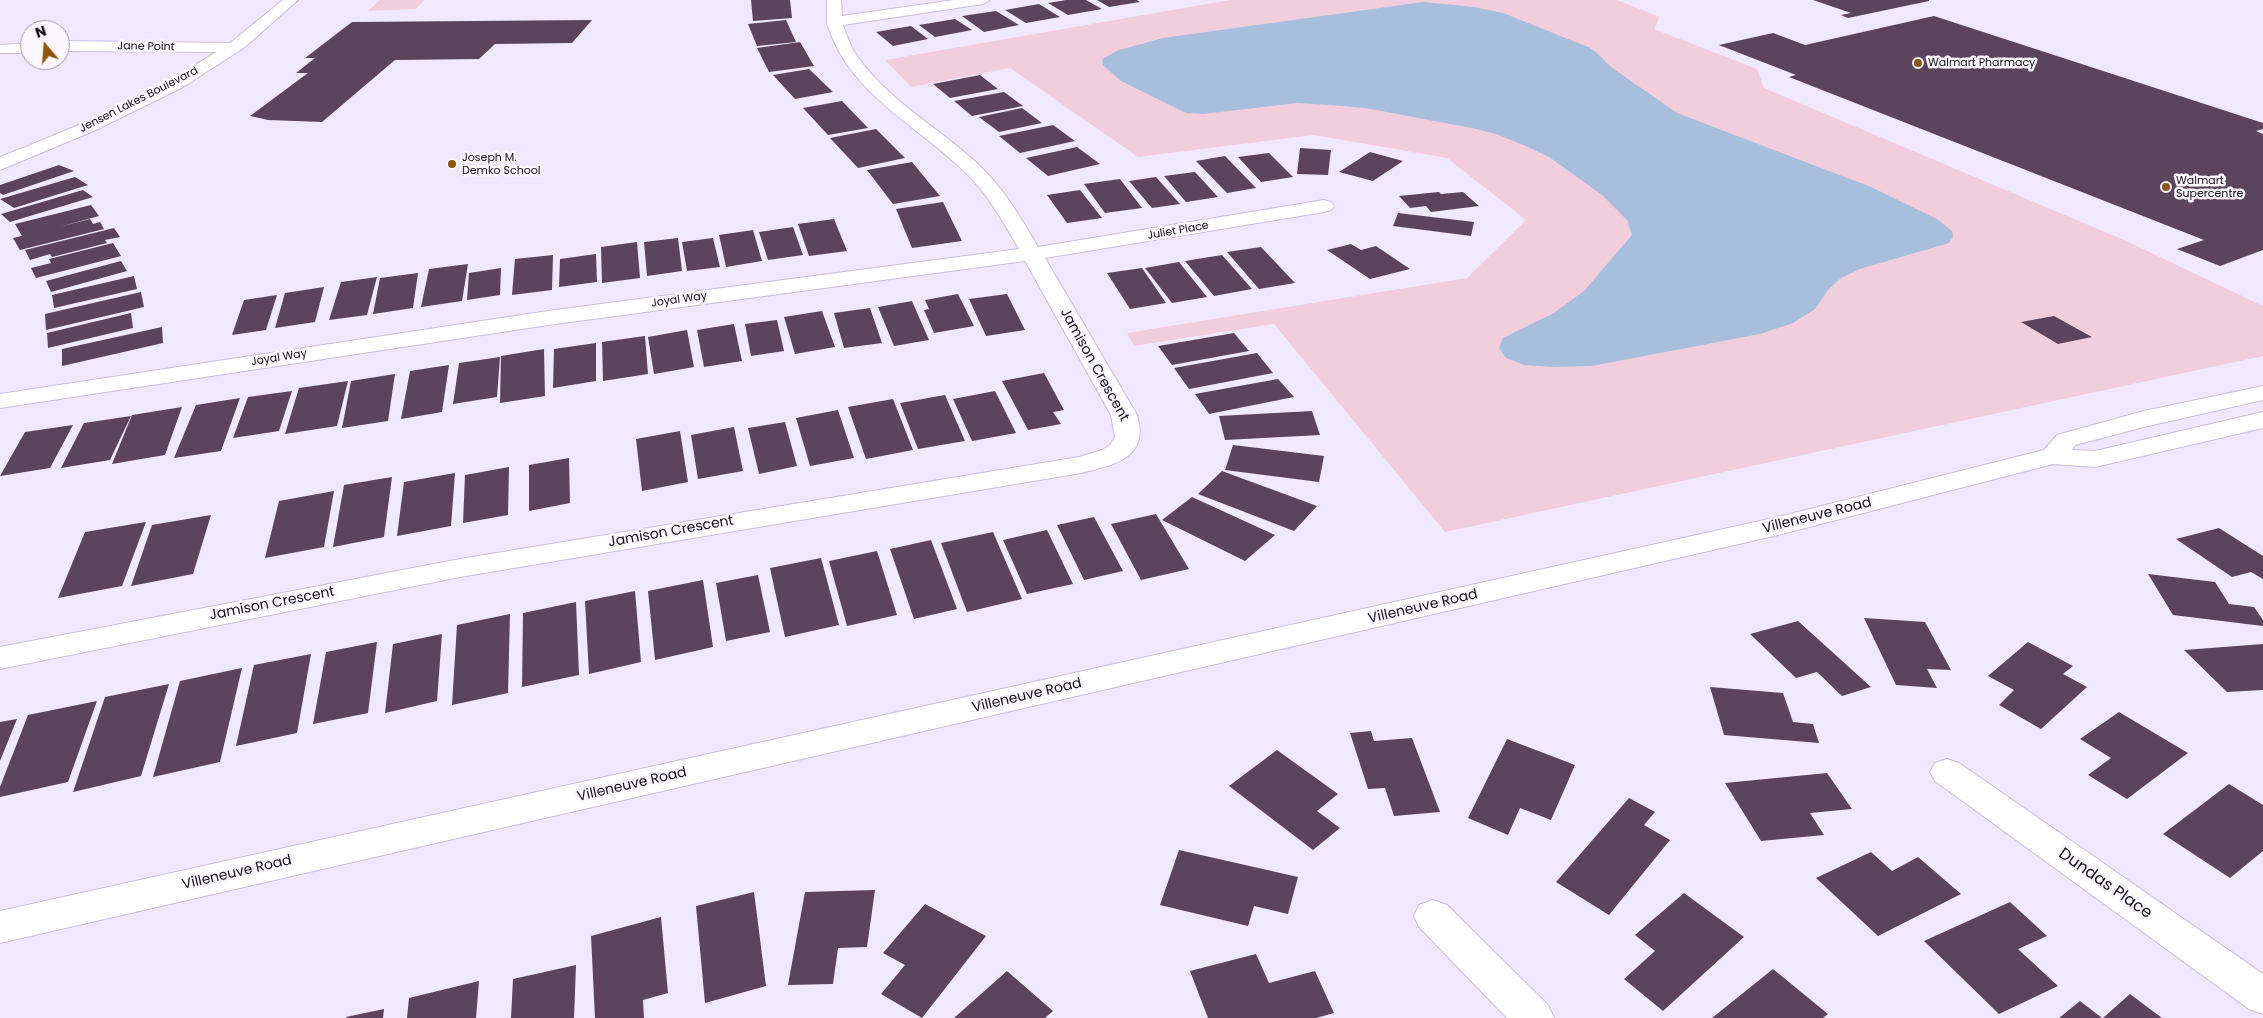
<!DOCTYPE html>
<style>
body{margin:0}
#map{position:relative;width:2263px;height:1018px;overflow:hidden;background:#f0e8ff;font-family:Poppins,sans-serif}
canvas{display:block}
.north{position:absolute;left:20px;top:20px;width:50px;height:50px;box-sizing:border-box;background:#faf8fe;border:1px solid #9c9aa1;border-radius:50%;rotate:342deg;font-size:14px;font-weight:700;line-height:20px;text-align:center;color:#100d16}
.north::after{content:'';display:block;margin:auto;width:18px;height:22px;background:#8f550f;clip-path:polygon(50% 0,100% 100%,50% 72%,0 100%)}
</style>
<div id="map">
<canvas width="2263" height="1018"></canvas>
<div class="north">N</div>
</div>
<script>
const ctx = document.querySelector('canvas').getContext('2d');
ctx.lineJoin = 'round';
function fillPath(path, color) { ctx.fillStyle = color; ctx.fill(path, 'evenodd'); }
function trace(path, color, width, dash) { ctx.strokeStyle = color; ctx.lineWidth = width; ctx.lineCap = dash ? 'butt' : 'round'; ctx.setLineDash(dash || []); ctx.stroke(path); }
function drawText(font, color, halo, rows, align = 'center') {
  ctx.font = font + ' Poppins,sans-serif'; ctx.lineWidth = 5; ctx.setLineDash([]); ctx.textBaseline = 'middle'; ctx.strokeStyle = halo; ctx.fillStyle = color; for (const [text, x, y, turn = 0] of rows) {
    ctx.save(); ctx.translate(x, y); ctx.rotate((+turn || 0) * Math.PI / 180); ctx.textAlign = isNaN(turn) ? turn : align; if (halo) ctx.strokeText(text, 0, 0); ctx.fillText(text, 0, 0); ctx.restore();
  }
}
fillPath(new Path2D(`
 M380,0h44l-8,9 -48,2z
 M1230,0h387l43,17 -6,12 103,40 7,19 360,152 139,66v50l-818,176 -171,-208 -140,22 -7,-13 340,-55 59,-58 -79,-62 -133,-23 -176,22 -128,-89 -99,19 -26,-27z`), '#f2cedd');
fillPath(new Path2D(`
 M1423,2l52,5 28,6 85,34 8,5 15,15 66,46 194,74 66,32 15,12 1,6 -4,6 -89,26 -19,9 -13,12 -13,19 -22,14 -33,11 -168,32 -40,1 -27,-2 -19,-7 -7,-10 4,-10 51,-25 30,-22 48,-56 -5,-15 -25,-25 -53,-38 -23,-11 -30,-12 -24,-6 -107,-20 -35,-3 -32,-2 -95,11 -17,-1 -65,-32 -18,-16 -1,-6 17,-9 44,-12z`), '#a7bfdc');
fillPath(new Path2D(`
 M751,0h39l2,18 -39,3z
 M1066,0h20l16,9 -34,6 -20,-12z
 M1097,0h40l3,2 -31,5z
 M1813,0h116v1l-81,17 -7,-3 10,-2z
 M1039,4l21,13 -34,6 -21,-13z
 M996,11l23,14 -35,7 -22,-16z
 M1934,16l329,107v6l-7,2 7,3v116l-43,16 -43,-17 27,-9 -415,-163 7,-2 -77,-30 54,-12 32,12z
 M955,19l17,11 -37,7 -16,-12z
 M592,20l-20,23 -77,1 -16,15 -84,1 -73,62 -54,-2 -18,-4 58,-43h-12l19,-15h-10l47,-36z
 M786,20l10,22 -39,4 -9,-22z
 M911,26l17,13 -35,7 -17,-14z
 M800,42l14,24 -45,6 -12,-24z
 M809,69l24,23 -38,7 -22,-24z
 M980,75l18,14 -48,9 -17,-14z
 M1004,92l19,14 -51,10 -18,-15z
 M842,101l26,27 -40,7 -25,-27z
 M1022,108l20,15 -43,9 -20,-15z
 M1053,125l22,16 -55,12 -21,-17z
 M876,129l29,29 -47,10 -28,-30z
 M1077,147l23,17 -52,12 -22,-18z
 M1300,148l31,2 -3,25 -31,-1z
 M1370,152l33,9 -30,20 -34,-9z
 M1269,153l24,24 -32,5 -23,-25z
 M1225,156l31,32 -29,5 -31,-32z
 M912,162l28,34 -47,8 -26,-34z
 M59,165l15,6 -71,24 -3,-2v-8z
 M1195,172l23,25 -32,5 -22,-26z
 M75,177l13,8 -74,23 -14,-9z
 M1156,177l24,27 -28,4 -23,-27z
 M1120,179l22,29 -37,5 -21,-29z
 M83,190l10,7 -83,25 -9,-8z
 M1080,190l22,28 -35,5 -20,-28z
 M1439,192l2,2 22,-2 16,14 -48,6 -5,-6 -16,2 -11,-12z
 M943,202l19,39 -50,7 -16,-39z
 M91,205l8,11 -40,11 31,-8 3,5 7,-2 4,7 -84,21 -7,-12 9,-2 -7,-12z
 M1398,213l76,9 -3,14 -78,-10z
 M834,219l13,32 -38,5 -11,-32z
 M793,227l10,28 -35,5 -9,-28z
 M114,228l6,9 -15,3 2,3 -55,14 -2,-3 -20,6 -5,-10z
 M753,230l9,31 -36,6 -7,-32z
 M678,238l4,33 -35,5 -3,-34z
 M713,238l7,29 -33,4 -5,-29z
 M637,242l3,36 -38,5 -1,-36z
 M113,243l8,13 -85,22 -5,-10 20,-5 -2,-4z
 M1351,244l10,6 15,-4 34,23 -40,10 -43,-29z
 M1261,247l34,36 -36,6 -32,-37z
 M596,254l1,28 -38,5 1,-28z
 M553,255l-1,35 -40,5 3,-36z
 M1222,255l30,34 -38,7 -29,-35z
 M121,261l6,10 -76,21 -5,-11z
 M1179,262l28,35 -35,6 -27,-35z
 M468,264l-6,37 -41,6 8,-38z
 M501,268l-1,27 -33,5 2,-27z
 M1142,268l24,35 -36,6 -23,-36z
 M418,273l-5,35 -40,6 7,-36z
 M134,276l3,13 -83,19 -2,-13z
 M377,277l-10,38 -38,5 12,-38z
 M324,287l-9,35 -40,6 10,-35z
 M141,292l3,15 -98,23 -1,-16z
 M958,294l16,32 -40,7 -10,-23 5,-1 -4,-9z
 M1007,294l18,36 -39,6 -17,-37z
 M277,295l-11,35 -34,5 12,-35z
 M912,301l17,39 -35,6 -16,-39z
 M870,308l12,35 -38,5 -10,-35z
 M822,311l13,36 -40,7 -11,-37z
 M131,313l2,15 -85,20 -1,-15z
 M2054,316l38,21 -34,7 -37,-22z
 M777,320l7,31 -33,5 -6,-32z
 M734,324l8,37 -38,6 -7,-37z
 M162,327l1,16 -101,23v-17z
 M687,330l7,37 -40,7 -6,-37z
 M1234,333l15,18 -77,14 -14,-19z
 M645,336l3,38 -45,7 -1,-39z
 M596,343v38l-43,7 1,-39z
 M544,349l1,47 -45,7 1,-47z
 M1257,353l16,20 -84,16 -15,-21z
 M500,357l-3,40 -44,7 6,-41z
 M449,365l-7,47 -41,7 9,-48z
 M1044,373l20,37 -11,2 8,12 -33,6 -26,-49z
 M395,374l-7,47 -46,7 9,-47z
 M1278,379l16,18 -85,17 -14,-20z
 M348,381l-11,45 -52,8 14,-46z
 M292,391l-13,40 -46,7 15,-41z
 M995,391l21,42 -44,8 -19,-42z
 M945,395l20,46 -47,8 -18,-46z
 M240,398l-19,53 -47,7 22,-53z
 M893,399l20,51 -47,9 -18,-52z
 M182,407l-17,48 -53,9 20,-49z
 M838,410l16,48 -44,8 -14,-48z
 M1312,411l8,24 -95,5 -6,-24z
 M131,416l-21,44 -49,8 23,-45z
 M785,422l12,44 -38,8 -11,-46z
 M73,425l-23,43 -50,8 25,-44z
 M734,427l9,44 -45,8 -7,-44z
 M680,431l8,51 -46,9 -6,-52z
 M1233,445l91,11 -5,26 -94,-12z
 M569,458l1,45 -41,8v-46z
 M509,467l-1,48 -45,8 2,-48z
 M1222,471l95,35 -23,25 -96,-37z
 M455,473l-4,53 -54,10 7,-54z
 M392,477l-8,60 -51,10 11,-62z
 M334,491l-10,56 -59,11 14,-57z
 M1192,497l83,38 -30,26 -83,-41z
 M1156,514l33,55 -48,11 -30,-56z
 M211,515l-18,59 -62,12 21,-61z
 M1094,517l29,54 -39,9 -27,-55z
 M146,522l-24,64 -64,12 27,-66z
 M2219,528l44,28v23l-12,-7 -19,5 -56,-38z
 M1047,530l26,54 -46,10 -24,-54z
 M993,532l29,67 -55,13 -26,-69z
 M931,540l26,69 -43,10 -24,-70z
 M877,551l20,64 -50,11 -18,-65z
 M821,558l18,67 -54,12 -15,-69z
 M2148,574l67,8 14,22 25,3 9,13v6l-90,-11z
 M758,575l12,57 -44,9 -10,-58z
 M703,580l10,67 -58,13 -7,-69z
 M635,591l6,71 -52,12 -4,-73z
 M576,602l3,73 -57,12 1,-74z
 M510,614l-2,79 -56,12 5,-80z
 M1864,618l61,4 26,48 -24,-1 10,19 -41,-3z
 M1798,621l73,66 -29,9 -25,-24 -21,6 -46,-44z
 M442,634l-5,67 -52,12 8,-69z
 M377,642l-9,71 -55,11 13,-72z
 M2028,642l45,24 -10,8 24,13 -46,42 -42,-24 15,-15 -26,-14z
 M2263,644v46l-36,2 -43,-42z
 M311,654l-14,79 -61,13 18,-81z
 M242,668l-22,94 -67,15 27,-96z
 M169,684l-28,92 -68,16 32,-95z
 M1710,687l73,6 10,29 20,2 6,19 -95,-8z
 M97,701l-29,81 -68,15v-10l28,-72z
 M2119,712l69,41 -61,46 -39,-24 23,-17 -31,-19z
 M17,719l-17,42v-39z
 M1371,731l3,10 38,-3 28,74 -46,4 -9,-28 -17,1 -18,-56z
 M1507,739l68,26 -24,55 -31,-12 -12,27 -40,-17z
 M1277,750l61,44 -21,17 23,17 -27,22 -84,-64z
 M1827,773l25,36 -42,4 14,22 -63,6 -36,-58z
 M2229,784l34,21v46l-33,27 -67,-44z
 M1629,798l26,14 -11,13 26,15 -61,75 -53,-33z
 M1179,850l119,27 -10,37 -34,-8 -6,20 -88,-21z
 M1871,852l21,19 26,-14 43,37 -83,42 -62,-58z
 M875,890l-8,57 -29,1 -5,36 -45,1 17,-93z
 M754,892l12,94 -61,17 -9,-97z
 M1684,893l60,44 -81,74 -39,-32 31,-28 -20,-16z
 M2010,902l37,34 -29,13 40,37 -59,28 -75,-73z
 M925,904l61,32 -64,82 -41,-24 24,-29 -22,-12z
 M661,917l7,76 -25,7 1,18h-49l-4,-82z
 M1256,954l13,29 46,-12 19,42 -18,5h-108l-18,-47z
 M576,965l-2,53h-63l2,-39z
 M1773,969l55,45 -5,4h-111z
 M1007,971l46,40 -8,7h-91z
 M479,981l-3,37h-69l2,-20z
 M2130,994l32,24h-59z
 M2080,1001l22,17h-43z
 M384,1009l-1,9h-36l-1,-1z`), '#5c445c');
const minor = new Path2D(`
 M283,0h15l-53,47 -62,40 -87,43 -96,40v-13c75,-29 149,-61 216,-105l-156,-1v-10l170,2z
 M827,0h14l1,16 112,-16h36l-7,4 -140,21c3,8 6,17 10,25 31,49 86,77 127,116 24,23 41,52 58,81l286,-47 7,2 3,4 -3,4 -7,2 -279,46 92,157c13,43 -23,50 -56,58l-621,104 -460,92v-22l460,-88 619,-102 23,-7 8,-5 5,-8 -4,-22 -86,-154 -477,64 -548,83v-14l548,-83 471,-62c-15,-26 -30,-53 -52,-75 -45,-45 -110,-76 -135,-137 -1,-5 -5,-10 -5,-15 0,-6 0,-15 0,-22z
 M30,43v10h-30v-8z
 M1947,759l12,4 304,211v40l-14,-5 -314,-228 -5,-9 5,-9z
 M1433,900l14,5 101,100 6,13h-47l-88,-91 -5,-11 5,-11z`);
const major = new Path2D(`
 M2263,386v14l-115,26 -73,19 -3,5 23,1 168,-39v16l-168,39 -42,-3 -275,71 -1778,408v-32l1778,-394 266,-67 13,-15 87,-24z`);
trace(minor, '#c9bfdb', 2);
trace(major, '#c9bfdb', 2);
fillPath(minor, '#fff');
fillPath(major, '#fff');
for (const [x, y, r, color] of [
 [1918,63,5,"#8f550f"],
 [452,164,5,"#8f550f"],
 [2166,187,5,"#8f550f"]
]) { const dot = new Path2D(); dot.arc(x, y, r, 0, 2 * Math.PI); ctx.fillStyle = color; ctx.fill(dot); trace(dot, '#faf8fe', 2); }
drawText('11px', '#100d16', '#faf8fe', [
 ["Jane Point",146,47,1],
 ["Jensen Lakes Boulevard",139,100,-27],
 ["Juliet Place",1178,231,-10],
 ["Joyal Way",679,300,-8],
 ["Joyal Way",279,358,-9]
]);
drawText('11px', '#100d16', '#faf8fe', [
 ["Walmart Pharmacy",1928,63],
 ["Joseph M.",462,158],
 ["Demko School",462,171],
 ["Walmart",2176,181],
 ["Supercentre",2176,194]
], 'left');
drawText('14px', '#100d16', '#faf8fe', [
 ["Jamison Crescent",1094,365,61],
 ["Villeneuve Road",1817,516,-14],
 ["Jamison Crescent",671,532,-10],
 ["Jamison Crescent",272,604,-11],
 ["Villeneuve Road",1423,607,-13],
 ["Villeneuve Road",1027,696,-13],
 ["Villeneuve Road",632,785,-13],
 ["Villeneuve Road",237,873,-13]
]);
drawText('16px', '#100d16', '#faf8fe', [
 ["Dundas Place",2105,884,35]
]);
</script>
